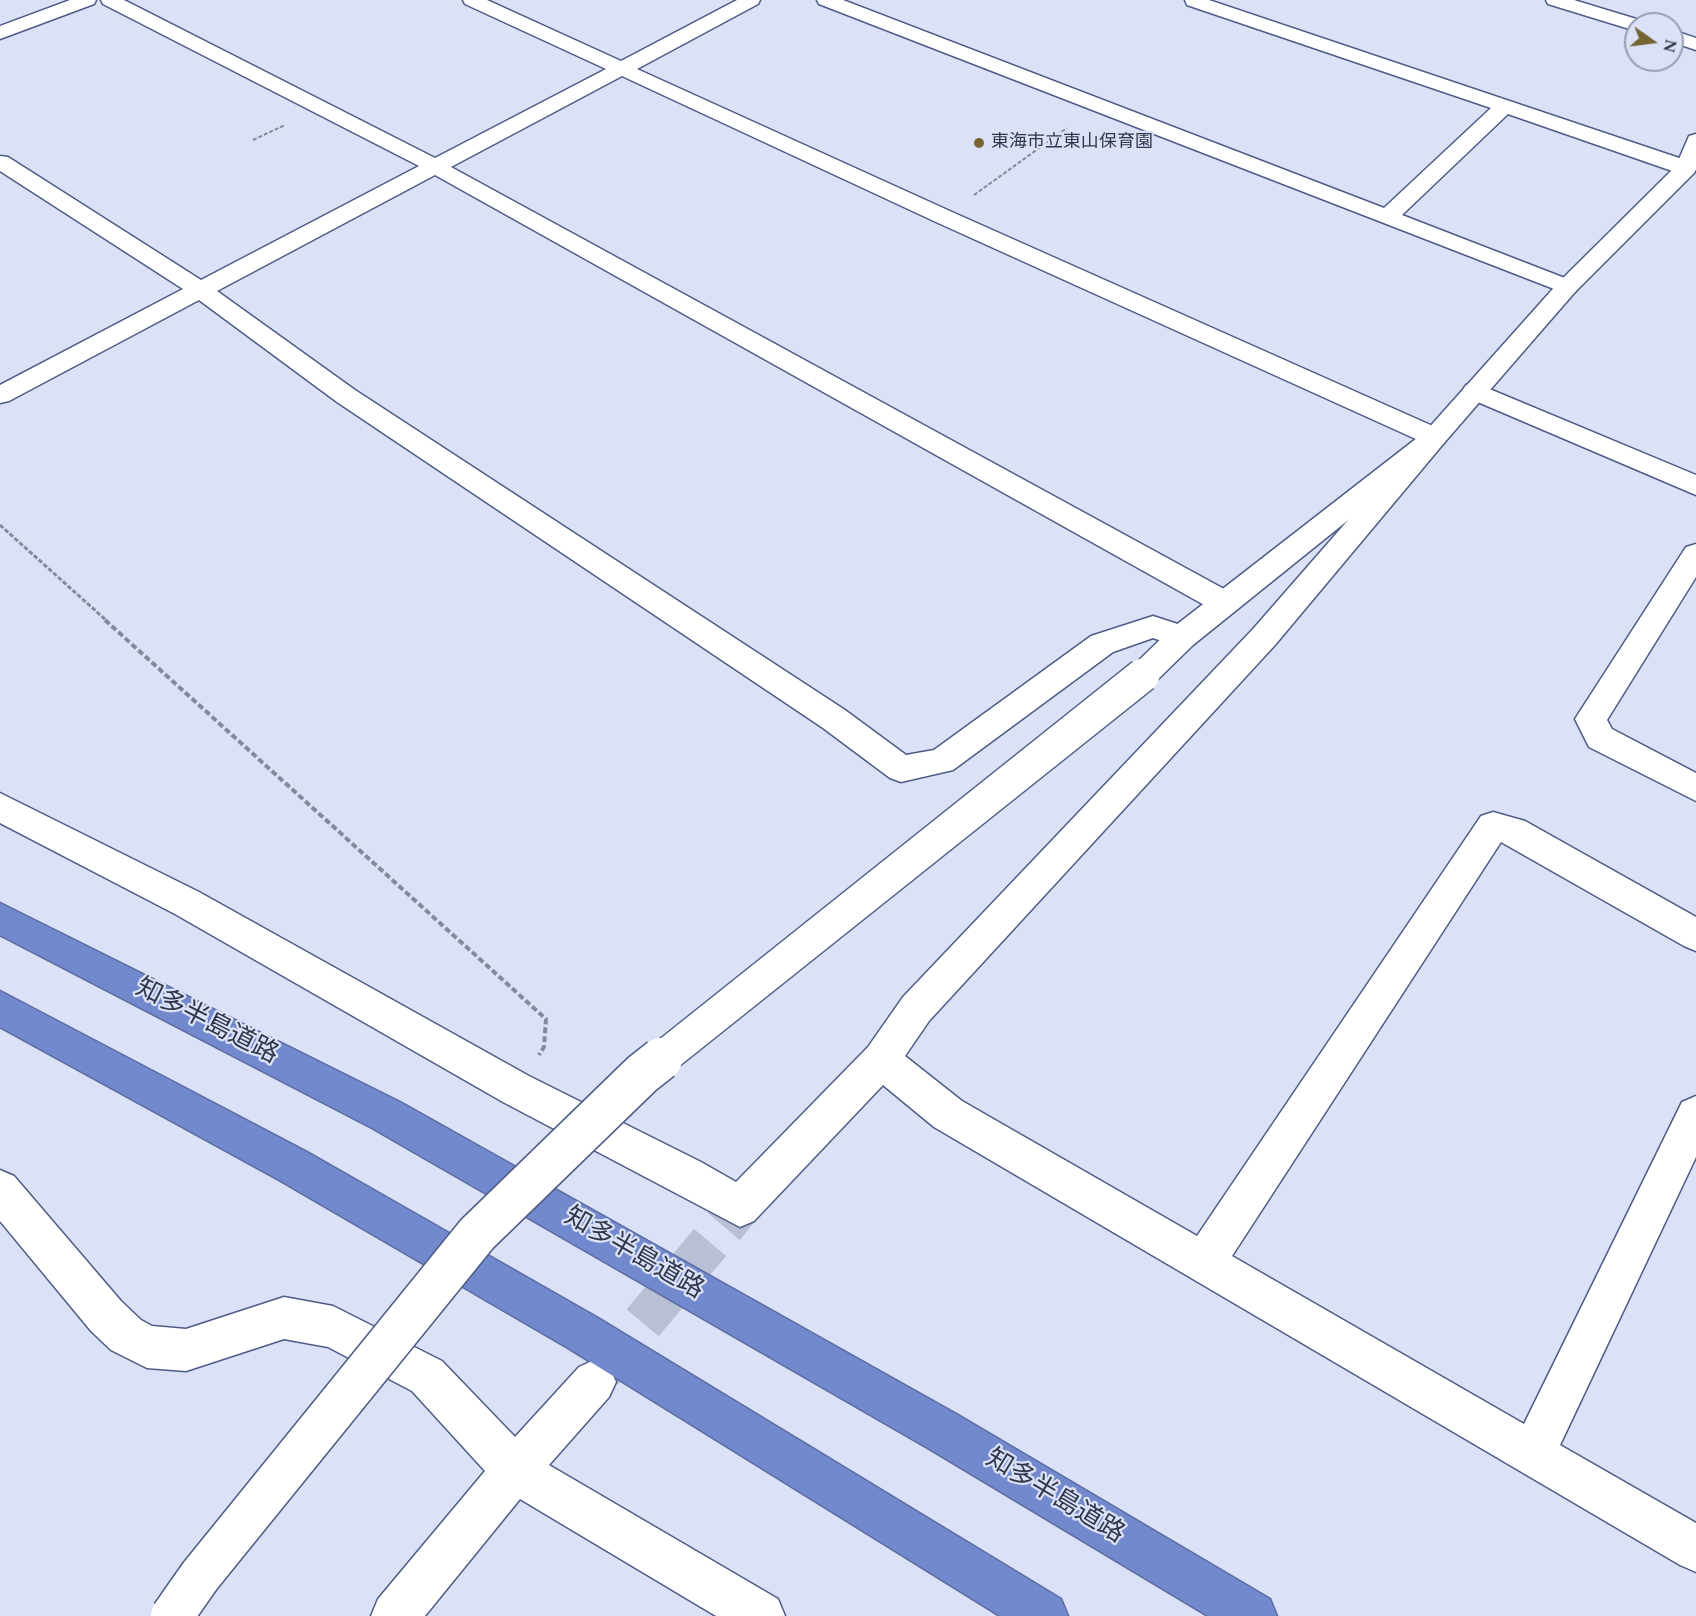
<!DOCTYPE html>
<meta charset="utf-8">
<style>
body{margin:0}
#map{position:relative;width:1696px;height:1616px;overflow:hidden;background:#dbe2f7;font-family:Spectral,serif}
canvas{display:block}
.north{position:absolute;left:1624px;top:12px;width:60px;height:60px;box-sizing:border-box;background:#dbe2f7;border:2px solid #979eb2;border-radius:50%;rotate:104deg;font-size:16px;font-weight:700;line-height:24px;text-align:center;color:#30374b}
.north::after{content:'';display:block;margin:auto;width:21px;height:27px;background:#766432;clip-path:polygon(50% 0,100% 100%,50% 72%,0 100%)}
</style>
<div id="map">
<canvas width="1696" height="1616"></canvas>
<div class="north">N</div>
</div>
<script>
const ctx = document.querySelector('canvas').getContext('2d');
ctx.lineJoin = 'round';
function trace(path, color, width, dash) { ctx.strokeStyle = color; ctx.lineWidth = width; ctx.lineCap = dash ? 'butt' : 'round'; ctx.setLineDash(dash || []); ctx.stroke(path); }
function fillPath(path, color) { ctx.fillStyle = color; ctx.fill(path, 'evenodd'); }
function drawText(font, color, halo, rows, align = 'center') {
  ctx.font = font + ' Spectral,"Noto Sans JP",serif'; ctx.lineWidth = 4.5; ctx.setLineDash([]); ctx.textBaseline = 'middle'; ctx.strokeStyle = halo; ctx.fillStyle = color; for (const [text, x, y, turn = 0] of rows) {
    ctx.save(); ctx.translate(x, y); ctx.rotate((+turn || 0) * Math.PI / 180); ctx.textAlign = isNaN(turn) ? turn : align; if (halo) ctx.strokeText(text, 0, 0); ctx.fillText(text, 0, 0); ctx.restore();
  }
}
trace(new Path2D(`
 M602,1371l138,-164`), '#b9c0d5', 42, [42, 21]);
const minor = new Path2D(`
 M70,0h26l-2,4 -94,35v-13z
 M101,0h23l311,158 171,-89 -141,-65 -2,-4h24l134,61 116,-61h23l-2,4 -121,65 315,143 492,219 4,6 -4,6 -169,202 -346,376 -24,35 57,45 235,135 284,-420 12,-4 32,9 171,96v34l-12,-5 -183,-104 -269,414 292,168 158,-322 14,-6v61l-136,288 136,78v49l-16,-7 -746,-438 -51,-42 -129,136 -14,6 -237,-125 -328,-188 -175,-91v-30l199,99 330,184 172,86 35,20 132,-135 35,-50 350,-368 165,-189 -482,-218 -314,-146 -171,91 784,428 5,8 -5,8 -10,3 -10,-3 -780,-436 -218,116 138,99 490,320 61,45 28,-5 157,-114 62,-20 40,13 4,8 -4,8 -11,3 -29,-10 -40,14 -160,118 -52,12 -11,-4 -67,-50 -486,-326 -138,-102 -190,101 -9,2v-18l183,-96 -183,-118v-15l8,1 193,123 218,-114 -316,-162z
 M817,0h26l541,208 107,-100 -304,-103 -2,-5h24l485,163 2,6 -2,4 -8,1 -8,-1 -170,-59 -106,101 173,67 4,5 -4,5 -8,2 -748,-290z
 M1546,0h28l69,21 2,3h-9v7l-88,-27z
 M1672,30l24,8v12l-24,-8z
 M1475,383l221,92v20l-230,-98 -4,-6 4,-6z
 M1696,544v33l-89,143 5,9 84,44v28l-107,-54 -14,-28 111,-172z
 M0,1170l14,6 107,125 20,19 11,6 34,3 98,-32 49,9 109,55 73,76 64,-70 15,-7 15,7 7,15 -7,15 -60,68 229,134 7,17h-69l-196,-117 -95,117h-54l7,-17 107,-128 -73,-80 -84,-44 -44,-8 -98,32 -39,-3 -36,-18 -20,-19 -91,-110z`);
const tertiary = new Path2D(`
 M1696,134v35l-2,4 -119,119 -131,151 -251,202 -39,38 -11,4 -11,-4 -4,-8 4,-8 39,-38 255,-198 133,-149 117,-116 13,-30z`);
const motorway = new Path2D(`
 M0,903l400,199 558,313 312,184 7,17h-69l-282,-169 -554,-319 -372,-193z
 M0,991l307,161 291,166 463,281 7,17h-68l-432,-268 -289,-168 -279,-153z`);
trace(minor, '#4d5c87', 3);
trace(tertiary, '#4d5c87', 3);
trace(motorway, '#5c6ca0', 3);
trace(new Path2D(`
 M253,140l32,-15
 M974,195l93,-67`), '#838a9f', 2, [4, 2]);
trace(new Path2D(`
 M0,525l107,96`), '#838a9f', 3, [4.5, 2]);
trace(new Path2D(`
 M105,620l441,399 -2,28 -5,8`), '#838a9f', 4, [6, 3]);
fillPath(minor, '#fff');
fillPath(tertiary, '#fff');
fillPath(motorway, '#7389cd');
const tertiaryBridgeFar1 = new Path2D(`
 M659,1061l484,-386`);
const tertiaryBridge = new Path2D(`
 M172,1616l28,-40 277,-342 165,-160 19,-15`);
trace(tertiaryBridgeFar1, '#4d5c87', 36, []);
trace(tertiaryBridge, '#4d5c87', 45, []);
trace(tertiaryBridgeFar1, '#fff', 33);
trace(tertiaryBridge, '#fff', 42);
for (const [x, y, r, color] of [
 [979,143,6,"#766432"]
]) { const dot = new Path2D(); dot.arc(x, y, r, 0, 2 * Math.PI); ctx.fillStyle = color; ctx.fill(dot); trace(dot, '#dbe2f7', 2); }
drawText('18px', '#30374b', '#dbe2f7', [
 ["東海市立東山保育園",991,143]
], 'left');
drawText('26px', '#30374b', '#dbe2f7', [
 ["知多半島道路",206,1023,27],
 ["知多半島道路",633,1255,30],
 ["知多半島道路",1054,1498,31]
]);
</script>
